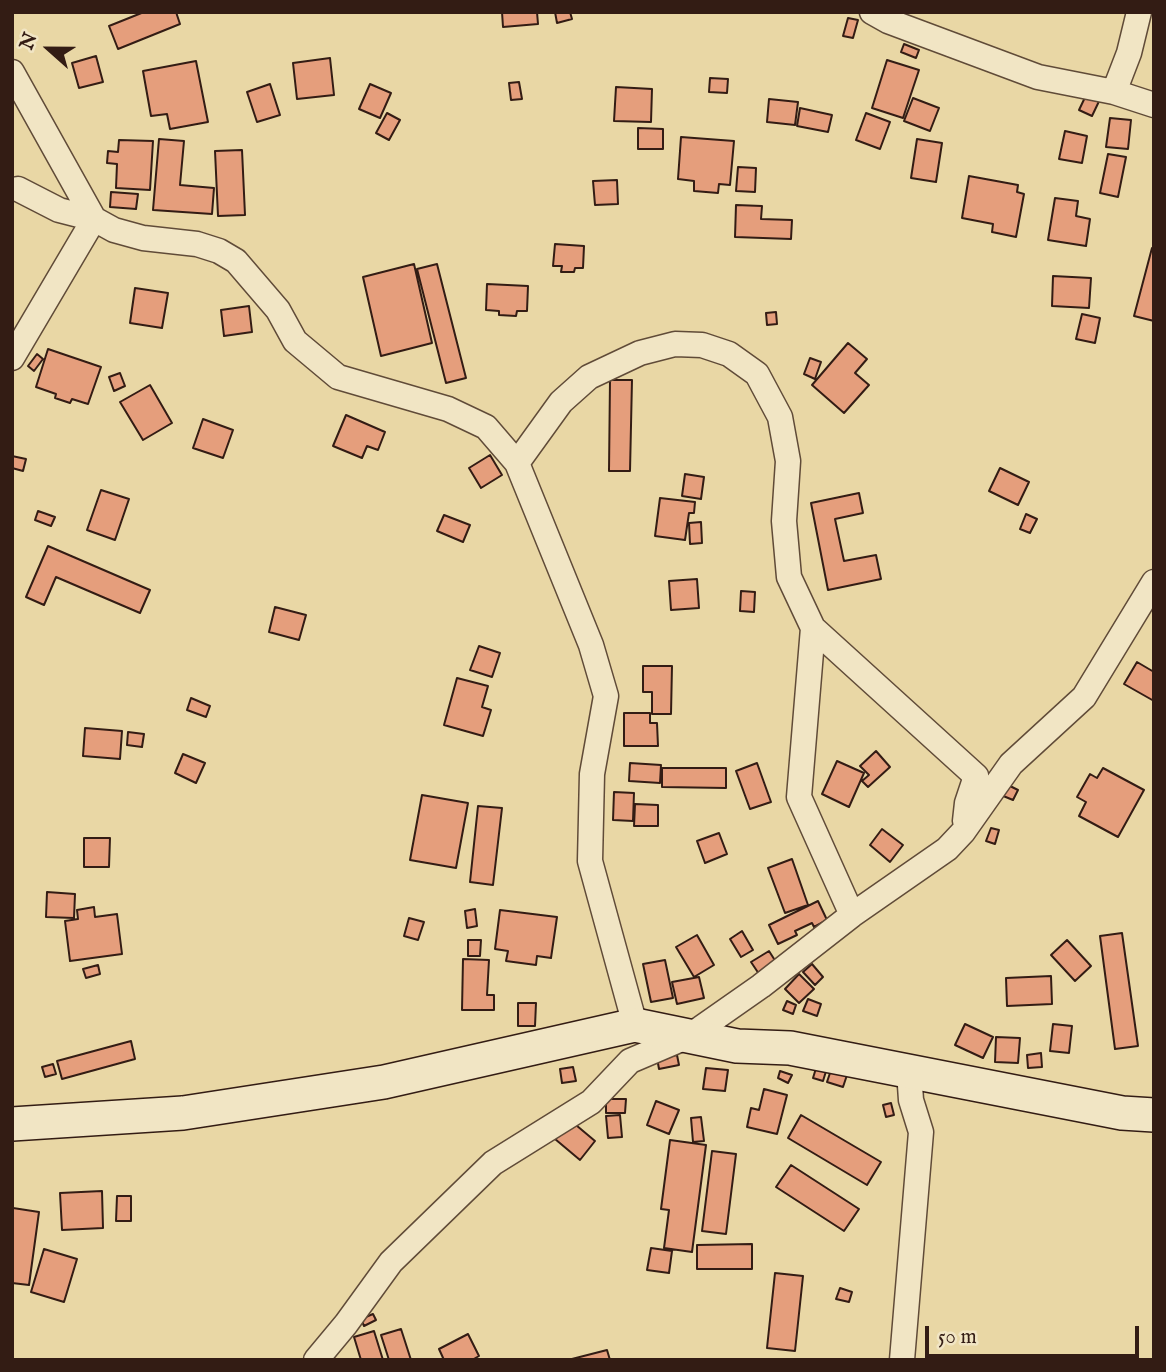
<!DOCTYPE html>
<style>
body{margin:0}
#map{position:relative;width:1166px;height:1372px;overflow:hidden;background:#e9d7a5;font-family:"IM FELL English",serif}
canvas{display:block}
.frame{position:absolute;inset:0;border:14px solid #331c14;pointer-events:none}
.north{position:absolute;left:14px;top:14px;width:70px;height:70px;-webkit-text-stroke:5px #f1e5c4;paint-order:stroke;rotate:291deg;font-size:19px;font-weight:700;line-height:28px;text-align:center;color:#331c14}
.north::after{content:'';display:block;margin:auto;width:24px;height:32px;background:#331c14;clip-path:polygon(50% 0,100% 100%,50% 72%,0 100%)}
.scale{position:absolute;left:925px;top:1326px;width:214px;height:32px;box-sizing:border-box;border:4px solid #331c14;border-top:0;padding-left:9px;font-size:21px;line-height:24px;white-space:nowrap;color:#331c14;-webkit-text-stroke:5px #f1e5c4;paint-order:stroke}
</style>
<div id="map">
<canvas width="1166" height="1372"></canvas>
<div class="frame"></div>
<div class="north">N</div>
<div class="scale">50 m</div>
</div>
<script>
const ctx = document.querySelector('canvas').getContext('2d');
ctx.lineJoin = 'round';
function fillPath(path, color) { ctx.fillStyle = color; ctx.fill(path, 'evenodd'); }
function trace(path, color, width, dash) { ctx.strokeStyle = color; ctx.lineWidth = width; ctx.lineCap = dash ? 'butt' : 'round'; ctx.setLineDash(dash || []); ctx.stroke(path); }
const building = new Path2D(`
 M144,12h32l4,12 -62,25 -9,-23z
 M502,12h35l1,12 -35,3z
 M555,12h15l2,7 -15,4z
 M848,18l10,2 -5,18 -10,-2z
 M904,44l15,6 -3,8 -15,-6z
 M96,56l7,26 -24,6 -7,-25z
 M330,58l4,37 -37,4 -4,-36z
 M887,60l32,10 -16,48 -31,-10z
 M196,61l12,61 -38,7 -3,-15 -16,2 -8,-45z
 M710,78l18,1 -1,14 -18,-1z
 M519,82l3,17 -11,1 -2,-17z
 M270,84l10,31 -23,7 -10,-30z
 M370,84l21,9 -11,25 -21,-9z
 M616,87l36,2 -1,33 -37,-1z
 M1089,89l13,6 -10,21 -13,-6z
 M913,98l26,10 -9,23 -26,-10z
 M769,99l29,3 -3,23 -28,-3z
 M800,108l32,7 -4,17 -31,-6z
 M387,113l13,7 -11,20 -13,-7z
 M866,113l24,9 -10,27 -24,-9z
 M1110,118l21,2 -3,29 -22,-2z
 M638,128l25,1v20h-25z
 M1065,131l22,5 -5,27 -23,-4z
 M681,137l53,4 -4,44 -11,-1 -1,9 -24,-2v-10l-16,-2z
 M159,139l25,2 -4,44 34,3 -2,26 -59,-4z
 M917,139l25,4 -6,39 -25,-4z
 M119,140l34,1 -3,49 -34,-2 1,-24 -10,-1 1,-12 10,1z
 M242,150l3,65 -27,1 -3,-65z
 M1108,154l18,3 -8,40 -18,-4z
 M738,167l18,1 -1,24 -19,-1z
 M969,176l49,9 -1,7 7,2 -8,43 -24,-5 1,-8 -31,-6z
 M617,180l1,24 -23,1 -2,-24z
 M111,192l27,2 -2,15 -26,-2z
 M1055,198l23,3 -2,15 14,3 -4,27 -38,-6z
 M736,205l26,1 -1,13 31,1 -1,19 -56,-2z
 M555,244l29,2 -1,22h-8l-1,4h-13l1,-6h-9z
 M1152,248h2v73l-20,-5z
 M414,264l18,79 -51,13 -18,-79z
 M437,264l29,114 -20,5 -29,-114z
 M1053,276l38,2 -2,30 -37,-2z
 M487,284l41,2 -1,25h-10l-1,5 -17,-1v-4l-13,-1z
 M135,288l33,5 -6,35 -32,-5z
 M249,306l3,26 -28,4 -3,-26z
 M776,312l1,12 -10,1 -1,-12z
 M1082,314l18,4 -5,25 -19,-4z
 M848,343l19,16 -12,14 14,12 -25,28 -32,-28z
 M48,349l53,18 -13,37 -16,-5 -2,4 -15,-5 1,-4 -20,-7z
 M37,354l6,5 -9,12 -6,-5z
 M810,358l11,4 -6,17 -11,-5z
 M120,373l5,13 -11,5 -5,-14z
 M610,380h22l-2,91h-21z
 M150,385l22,38 -29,17 -23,-38z
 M346,415l39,17 -7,18 -11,-4 -5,12 -29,-12z
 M203,419l30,11 -10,28 -30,-10z
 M490,455l12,20 -21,13 -12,-20z
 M12,456l14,3 -3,12 -11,-3z
 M1000,468l29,14 -11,23 -29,-14z
 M685,474l19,3 -3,22 -19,-3z
 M101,490l28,9 -14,41 -28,-10z
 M859,493l4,20 -28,6 9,42 32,-6 5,24 -53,11 -17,-87z
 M660,498l35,4 -1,11h-5l-4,27 -30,-4z
 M38,511l17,6 -4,9 -16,-6z
 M1026,514l11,5 -7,14 -10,-4z
 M444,515l26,10 -7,17 -26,-11z
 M701,522l1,21 -12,1 -1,-21z
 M48,546l102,44 -10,23 -84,-36 -12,28 -18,-8z
 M697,579l2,29 -28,2 -2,-29z
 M741,591l14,1 -1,20 -14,-1z
 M275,607l31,8 -7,25 -30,-8z
 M479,646l21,7 -8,24 -22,-7z
 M1137,662l17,10v29l-30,-17z
 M643,666h29l-1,48h-19v-22h-9z
 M457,678l31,8 -6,21 9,3 -8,26 -39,-11z
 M191,698l19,8 -4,11 -19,-7z
 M624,713h26v10h7l1,23h-34z
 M85,728l37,3 -2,28 -37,-3z
 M128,732l16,2 -2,13 -15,-2z
 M876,751l14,16 -22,20 -6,-6 7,-6 -9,-9z
 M183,754l22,9 -9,20 -21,-10z
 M837,761l27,12 -15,34 -27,-13z
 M630,763l31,2 -1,18 -31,-2z
 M757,763l14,39 -21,7 -14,-38z
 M662,768h64v20l-64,-1z
 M1103,768l41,22 -26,47 -39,-21 7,-14 -9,-5 13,-23 7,4z
 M1002,782l16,8 -5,10 -17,-7z
 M614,792l20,1 -1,28 -20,-1z
 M422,795l46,8 -12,65 -46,-8z
 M635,804l23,1v21h-24z
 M478,806l24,2 -9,77 -23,-3z
 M991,828l8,2 -4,14 -9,-3z
 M882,829l21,16 -13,17 -20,-17z
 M719,833l8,21 -22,9 -8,-22z
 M84,838h26l-1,29h-25z
 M792,859l16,46 -23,8 -17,-45z
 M47,892l28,2 -1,24 -28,-1z
 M818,901l9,19 -13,7 -2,-4 -17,8 2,4 -19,9 -9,-19z
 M94,907l1,10 22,-3 5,40 -52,7 -5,-40 13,-2 -1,-9z
 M475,909l2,17 -10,2 -2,-17z
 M500,910l57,7 -6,41 -14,-2 -1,9 -30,-4 2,-10 -13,-2z
 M409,918l15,4 -6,18 -14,-4z
 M742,931l11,19 -12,7 -11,-18z
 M1122,933l16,113 -23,3 -15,-113z
 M697,935l17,30 -20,12 -18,-30z
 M468,940h13l-1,16h-12z
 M1067,940l24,26 -16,15 -24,-26z
 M769,951l7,11 -17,12 -8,-12z
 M463,959l26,1 -2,35h7v15h-32z
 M665,960l8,38 -22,4 -8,-38z
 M812,964l11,13 -8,8 -12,-13z
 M98,965l2,9 -14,4 -3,-9z
 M799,974l15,15 -15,14 -14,-14z
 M1051,976l1,28 -45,2 -1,-28z
 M699,977l5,21 -27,6 -5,-22z
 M808,999l13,5 -4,12 -14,-5z
 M787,1001l9,4 -3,9 -10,-4z
 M518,1003h18l-1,23h-17z
 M965,1024l28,13 -10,21 -28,-13z
 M1053,1024l19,2 -3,27 -19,-2z
 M996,1037l24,1 -2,25 -23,-1z
 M131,1041l4,18 -73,20 -5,-18z
 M1041,1053l1,14 -14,1 -1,-13z
 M677,1055l2,10 -20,4 -2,-11z
 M53,1064l3,10 -11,3 -3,-10z
 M817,1065l10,3 -4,13 -10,-3z
 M573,1067l3,14 -14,2 -2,-14z
 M832,1067l16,5 -5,15 -16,-5z
 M706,1068l22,2 -3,21 -22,-2z
 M780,1071l12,4 -4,8 -10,-5z
 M764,1089l23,6 -10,39 -30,-7 4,-19 8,2z
 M606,1099h20l-1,14h-19z
 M656,1101l23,9 -10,24 -22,-9z
 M891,1103l3,12 -8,2 -3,-12z
 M620,1115l2,22 -14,1 -2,-22z
 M801,1115l80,47 -14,23 -79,-47z
 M701,1117l3,24 -11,1 -2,-24z
 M570,1120l25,21 -15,19 -25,-21z
 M670,1140l36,5 -14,107 -28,-4 5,-38 -8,-1z
 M712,1151l24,3 -10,80 -24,-3z
 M791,1165l68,44 -15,22 -68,-44z
 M102,1191l1,37 -41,2 -2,-37z
 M117,1196h14v25h-15z
 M13,1208l26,4 -10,73 -17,-2z
 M752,1244v25h-55v-24z
 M651,1248l21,3 -3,22 -22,-3z
 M44,1249l33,10 -13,43 -33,-10z
 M775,1273l28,3 -8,75 -28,-3z
 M840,1288l12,4 -3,10 -13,-3z
 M373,1314l3,6 -12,6 -3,-7z
 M401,1329l10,31h-22l-8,-25z
 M374,1331l9,29h-22l-7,-23z
 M468,1334l11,22 -7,4h-28l-5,-11z
 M607,1350l3,10h-42z`);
fillPath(building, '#e59e7c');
trace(building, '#331c14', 2);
const minor = new Path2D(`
 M872,12l16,9 150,56 76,15
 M1139,12l-10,41 -15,39 40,13
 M12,72l82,147
 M18,189l41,21 35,9 20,11 29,8 54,6 22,7 17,10 42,49 17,31 43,36 110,32 38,18 31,36 74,182 15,51 -14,78 -2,87 45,164
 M12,358l82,-139
 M517,463l44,-61 28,-25 51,-24 35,-9 27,1 27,9 28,20 23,43 8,44 -4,60 5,56 24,51 163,148 -9,27 -2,18
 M813,628l-14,169 53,118
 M316,1360l30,-36 45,-62 102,-99 98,-61 39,-41 61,-26 70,-49 91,-71 95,-66 16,-17 48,-68 73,-67 70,-115
 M902,1360l19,-228 -10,-32 -2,-29`);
const secondary = new Path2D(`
 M12,1124l171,-11 201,-31 251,-57 102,21 53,2 332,65 32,2`);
trace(minor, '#604b38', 27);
trace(secondary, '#331c14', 36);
trace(minor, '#f1e5c4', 24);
trace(secondary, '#f1e5c4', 33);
</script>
